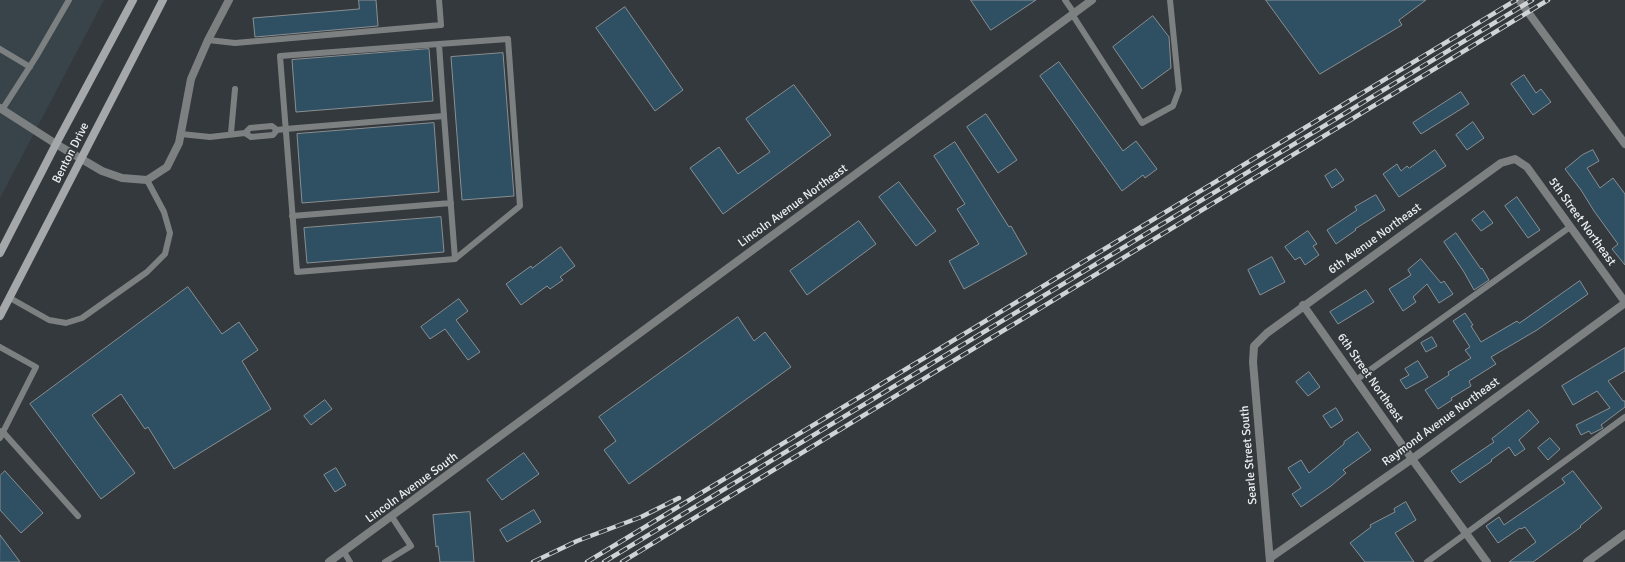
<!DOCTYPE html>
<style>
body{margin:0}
canvas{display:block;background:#33393c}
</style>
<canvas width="1625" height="562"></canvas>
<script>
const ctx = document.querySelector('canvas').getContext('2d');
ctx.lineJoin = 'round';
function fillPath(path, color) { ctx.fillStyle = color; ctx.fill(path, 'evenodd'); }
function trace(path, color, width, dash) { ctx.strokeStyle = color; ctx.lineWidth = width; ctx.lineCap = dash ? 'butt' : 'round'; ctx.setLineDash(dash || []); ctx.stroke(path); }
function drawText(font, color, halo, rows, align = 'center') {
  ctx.font = font + ' Signika,sans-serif'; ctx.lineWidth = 3.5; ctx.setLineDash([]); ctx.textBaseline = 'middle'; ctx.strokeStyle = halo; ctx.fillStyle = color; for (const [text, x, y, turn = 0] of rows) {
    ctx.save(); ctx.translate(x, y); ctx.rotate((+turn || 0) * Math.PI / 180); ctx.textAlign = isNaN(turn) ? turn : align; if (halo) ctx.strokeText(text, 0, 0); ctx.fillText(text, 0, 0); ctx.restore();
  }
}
fillPath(new Path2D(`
 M0,0h104l-104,198z`), '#38444a');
const building = new Path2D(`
 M359,0h17l2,26 -123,11 -2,-19 106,-9z
 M971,0h65l-45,30z
 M1266,0h160l-27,20 3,5 -82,49z
 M625,7l58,83 -28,21 -59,-83z
 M1153,16l16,21 2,31 -29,21 -29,-42z
 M429,49l4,52 -137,11 -4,-52z
 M503,53l11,143 -52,4 -11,-143z
 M1059,62l64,89 13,-10 21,28 -12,9 -2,-3 -21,16 -82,-115z
 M1524,75l12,18 5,-4 10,13 -18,13 -22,-31z
 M794,85l37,50 -108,79 -33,-46 29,-21 19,27 32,-22 -24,-33z
 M1461,92l8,12 -48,30 -8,-11z
 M986,114l31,46 -19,13 -31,-46z
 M1473,122l11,16 -17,12 -11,-15z
 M434,123l5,69 -137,11 -5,-69z
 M955,142l54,85 2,-1 16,28 -63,35 -15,-28 30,-17 -22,-35 8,-5 -31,-48z
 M1435,150l11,16 -47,31 -16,-23 14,-10 4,7 6,-5 2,2z
 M1593,150l6,11 -12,7 13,20 13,-10 12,16v71l-13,-16 6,-5 -24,-33 -13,-21 -16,-21 17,-14z
 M1336,169l8,11 -12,8 -7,-12z
 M899,182l37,49 -20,15 -37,-49z
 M1376,195l9,15 -30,19 1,1 -20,14 -9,-14 30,-20 -2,-3z
 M1517,197l23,33 -12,8 -23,-32z
 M1484,211l9,12 -12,8 -9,-11z
 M441,217l3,35 -137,11 -3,-35z
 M859,221l17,23 -69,51 -17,-24z
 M1308,231l9,13 -4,2 6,9 -14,10 -5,-8 -5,3 -10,-13z
 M1456,233l25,36 1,-1 7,12 -15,10 -10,-18 -20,-30z
 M561,247l14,19 -15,11 3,3 -13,9 -3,-3 -26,19 -15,-21 25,-18 1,2z
 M1272,257l13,25 -25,13 -12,-25z
 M1421,259l20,24 3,-2 9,13 -14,9 -12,-19 -14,13 3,5 -13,9 -14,-22 22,-14 -3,-5z
 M1580,281l8,13 -51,36 -46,27 5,7 -27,17 2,5 -20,12 1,2 -14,9 -13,-19 24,-15 -1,-3 23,-14 -6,-8 5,-3 -17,-26 12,-8 8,12 -2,1 10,16 36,-21 2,2z
 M188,287l34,47 17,-12 19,28 -16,11 29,48 -97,60 -26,-42 -3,2 -24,-35 -29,21 43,58 -34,26 -71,-95z
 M1366,290l8,12 -36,22 -8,-12z
 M459,299l9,12 -12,9 24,32 -12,8 -23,-31 -15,10 -9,-12z
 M738,317l16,24 11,-9 26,35 -162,117 -25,-34 12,-9 -17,-24z
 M1432,337l5,9 -11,6 -5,-9z
 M1625,348v23l-17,10 15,20h2v6l-24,18 2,3 -12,6 -2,-3 -8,4 -5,-10 34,-17 -13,-17 -24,14 -11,-19z
 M1418,361l10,16 -22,12 -6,-9 9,-5 -4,-6z
 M1309,372l11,15 -12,9 -12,-14z
 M325,400l7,9 -21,16 -7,-9z
 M1336,408l7,12 -12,8 -8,-12z
 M1529,410l10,12 -20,18 6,9 -10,7 -6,-9 -18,13 1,1 -32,22 -9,-12 43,-29 -2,-3z
 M1358,432l13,18 -28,20 3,3 -15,13 -30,21 -9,-13 9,-6 -13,-20 13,-8 8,13 35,-29v-2z
 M1550,438l10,11 -12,11 -10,-12z
 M524,453l15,21 -37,26 -15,-20z
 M336,468l10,17 -11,7 -11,-17z
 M5,471l38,42 -22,20 -21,-23v-34z
 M1573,471l29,37 -22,18 1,1 -48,35h-24l27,-20 -11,-15 -4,2 -1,-1 -22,15 -12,-17 13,-9 5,8 61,-42 -3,-4z
 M1406,502l10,18 -21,13 19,29h-49l-15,-19 21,-16 -1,-2 25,-13 -1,-3z
 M534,510l7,12 -34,20 -7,-12z
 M470,512l4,50h-34l-2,-16 -2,1 -3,-32z
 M0,535l20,27h-20z`);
fillPath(building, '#2f4f62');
trace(building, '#898f93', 1);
trace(new Path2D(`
 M1065,0l9,13
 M1072,14l70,109 31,-17 6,-16 -9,-90
 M208,40l27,3 206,-18 -2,-25
 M0,49l30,18
 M2,110l34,-53 33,-57
 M444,116l11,143
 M231,133l4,-44
 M245,133l5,-5 22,-2 5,4 8,-1 159,-13 -5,-72 69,-5 12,167 -65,53 -158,13 -17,-216 159,-12
 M181,134l29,3 35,-4 6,4 22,-2 4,-5
 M292,216l159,-13
 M10,298l39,22 17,3 16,-5 65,-46 18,-18 5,-21 -6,-21 -17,-32
 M0,347l36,20 -33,65 -3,-1
 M1356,380l214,-153
 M0,438l3,-6 75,84
 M344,552l6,10
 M385,562l26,-16 -19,-29
 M1427,562l198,-145`), '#7d8081', 6);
trace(new Path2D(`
 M1519,0l106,144
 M0,108l56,36
 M1303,305l109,154 75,103
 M1270,558l142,-99 213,-156
 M1270,562l-17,-200 1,-16 13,-13 234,-170 14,-4 12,8 98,135
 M1587,562l38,-28`), '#7d8081', 8);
trace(new Path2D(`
 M56,144l46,27 20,7 25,2 20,-13 12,-24 12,-64 17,-39 21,-40
 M329,562l763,-562`), '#7d8081', 8);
trace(new Path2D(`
 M0,253l56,-109 77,-144
 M0,316l163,-316`), '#a4a8ab', 8);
const rail = new Path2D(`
 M533,562l44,-21 64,-24 38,-19
 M587,562l929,-562
 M604,562l928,-562
 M622,562l926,-562`);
trace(rail, '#cfd3d6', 4.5);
trace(rail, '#33393c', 3, [9]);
drawText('12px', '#eceff2', '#33393c', [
 ["Benton Drive",71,153,-63],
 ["Lincoln Avenue Northeast",793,206,-36],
 ["5th Street Northeast",1582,222,54],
 ["6th Avenue Northeast",1375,239,-36],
 ["6th Street Northeast",1370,378,55],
 ["Raymond Avenue Northeast",1441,422,-36],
 ["Searle Street South",1249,455,-95],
 ["Lincoln Avenue South",412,488,-36]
]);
</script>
